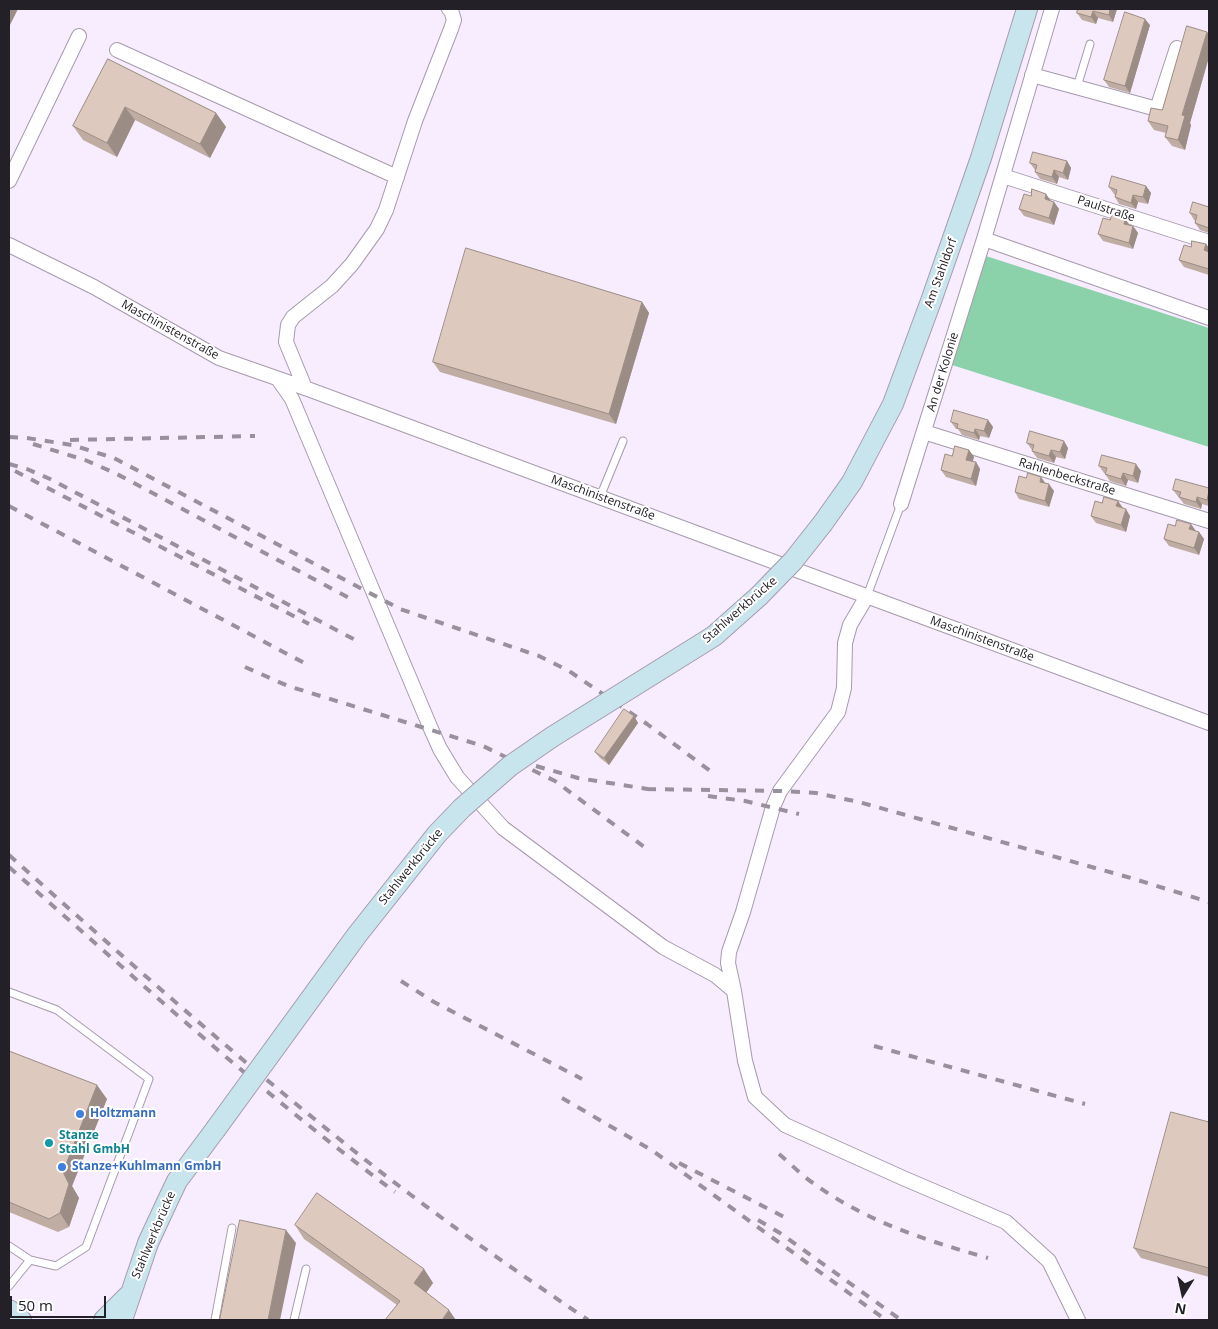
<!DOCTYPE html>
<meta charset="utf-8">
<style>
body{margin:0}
#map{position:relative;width:1218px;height:1329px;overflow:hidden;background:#f8ecff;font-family:"Open Sans",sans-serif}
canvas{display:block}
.frame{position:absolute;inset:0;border:10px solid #242027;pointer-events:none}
.north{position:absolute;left:1158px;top:1269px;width:50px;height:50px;-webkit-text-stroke:4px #fff;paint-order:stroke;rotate:190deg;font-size:14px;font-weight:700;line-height:20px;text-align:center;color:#242027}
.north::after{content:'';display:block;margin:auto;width:18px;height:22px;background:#242027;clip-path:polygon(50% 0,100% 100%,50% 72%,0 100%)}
.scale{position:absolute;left:10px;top:1296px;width:96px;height:22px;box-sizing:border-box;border:2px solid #242027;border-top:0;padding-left:6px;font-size:15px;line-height:18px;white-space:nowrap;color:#242027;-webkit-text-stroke:4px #fff;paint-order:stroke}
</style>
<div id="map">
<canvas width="1218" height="1329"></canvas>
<div class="frame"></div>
<div class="north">N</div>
<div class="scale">50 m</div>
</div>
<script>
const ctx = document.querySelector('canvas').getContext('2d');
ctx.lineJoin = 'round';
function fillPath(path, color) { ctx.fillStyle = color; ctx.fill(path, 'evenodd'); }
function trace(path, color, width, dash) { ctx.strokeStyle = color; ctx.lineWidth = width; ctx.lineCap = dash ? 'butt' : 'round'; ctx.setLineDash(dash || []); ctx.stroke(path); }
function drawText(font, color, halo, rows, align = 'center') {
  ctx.font = font + ' "Open Sans",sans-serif'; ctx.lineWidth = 4; ctx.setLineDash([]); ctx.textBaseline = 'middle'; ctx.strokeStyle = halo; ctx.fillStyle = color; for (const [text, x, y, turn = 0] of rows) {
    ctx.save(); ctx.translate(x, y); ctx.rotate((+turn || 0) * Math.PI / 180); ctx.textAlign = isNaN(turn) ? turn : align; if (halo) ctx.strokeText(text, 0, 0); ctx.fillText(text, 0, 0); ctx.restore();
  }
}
fillPath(new Path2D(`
 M986,256l223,72v119l-257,-82z`), '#8bd1aa');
const lane = new Path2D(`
 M1077,87l13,-43
 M600,497l23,-56
 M867,596l34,-92
 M9,992l48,18 92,69 -63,168 -30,19 -26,-6 -21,-14
 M9,1286l21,-26
 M215,1320l17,-92
 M294,1320l12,-51`);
const street = new Path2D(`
 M117,50l280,127
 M1032,75l125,34 20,-61
 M1003,176l206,66
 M9,181l70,-145
 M984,239l225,79
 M9,245l85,42 125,71 86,30 904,335
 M278,379l14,20 139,330 9,20 17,28 46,51 160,119 52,28 19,16
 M305,388l-19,-46 2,-17 5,-8 39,-31 20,-22 25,-35 9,-19 29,-89 36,-92 3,-9 -3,-10 -2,-1
 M924,432l285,89
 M901,504l83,-265 68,-230
 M867,596l-17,29 -5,18 -1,45 -6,24 -58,79 -7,16 -30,105 -14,40 -1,11 6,28 11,70 10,36 30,28 118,53 103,44 43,39 29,59`);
const secondary = new Path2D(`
 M823,523l29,-41 41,-78 38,-103 50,-143 46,-149
 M9,1310l12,10
 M104,1320l24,-24
 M122,1320l26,-77 19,-41 10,-21 38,-51`);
trace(lane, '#a69bad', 9);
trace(street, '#a69bad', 16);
trace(secondary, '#a69bad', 22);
trace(lane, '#fff', 7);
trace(street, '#fff', 14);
trace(secondary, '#c8e4ed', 20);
trace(new Path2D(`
 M9,437l18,1 45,7 42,13 286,151 139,47 30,15 78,53 66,49
 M70,440l185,-4
 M33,444l52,16 30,13 236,126
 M9,464l18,5 23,10 311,164
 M15,471l294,153
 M9,506l299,159
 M245,667l43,19 195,60 72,35 92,68
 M536,766l42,12 76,12
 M647,789l133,2 36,2 43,9 272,76 78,24
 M708,796l37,5 54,13
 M9,855c114,102 229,204 349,299 74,59 152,113 230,166
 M9,867c126,111 251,225 386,325
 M401,981l33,21 148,77
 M874,1046l211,58
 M562,1098l91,53 233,169
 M779,1154c11,9 22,21 34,29 54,39 112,57 175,75
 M679,1163l111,57
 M758,1220l22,13 121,87`), '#98909d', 4, [9, 9]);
const secondaryBridge = new Path2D(`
 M215,1130l142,-195 80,-101 25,-26 48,-42 42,-29 162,-101 45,-40 34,-35 30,-38`);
trace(secondaryBridge, '#a69bad', 22, []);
trace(secondaryBridge, '#c8e4ed', 20);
fillPath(new Path2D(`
 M1078,9h39l-4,13 -15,-4 -2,6 -14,-4 -5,-7z
 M1150,25l-20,68 -21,-6 -5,-7z
 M1207,32l2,3v22l-19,66 1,2 -6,25 -13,-4 -7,-9 1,-4 -12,-3 -6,-9 14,-11z
 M108,59l108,54 10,14 -16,31 -75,-38 -18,37 -34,-17 -10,-14z
 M1067,161l4,7 -3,12 -9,-3 -2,7 -17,-5 -5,-7 1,-2h-1l-5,-7z
 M1146,186l5,7 -3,11 -10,-2 -2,7 -17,-5 -4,-7v-2l-1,-1 -5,-7z
 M1051,201l3,1 5,7 -5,16 -30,-9 -5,-7z
 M1209,207v26l-9,-3 -5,-7 1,-2 -2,-1 -4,-7z
 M1125,219l5,6 3,1 5,7 -5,16 -30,-8 -5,-7 12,-14z
 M1206,244l3,4v27l-25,-8 -5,-7 12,-13z
 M642,302l7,11 -33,111 -176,-52 -7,-10z
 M988,420l5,7 -4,11 -9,-2 -1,4 -17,-5 -4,-6h-2l-5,-7z
 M1027,443l41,5 -3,11 -9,-2 -2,6 -17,-5 -5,-7 1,-1h-1z
 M969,450l5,7 -2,5h4l4,7 -4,17 -30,-9 -5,-7 11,-14z
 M1099,466l42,5 -3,12 -10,-3 -2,6 -16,-5 -5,-7v-1h-1z
 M1046,483l8,8 -5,16 -30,-8 -4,-7z
 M1173,490l36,1v15l-7,-2 -1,5 -17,-5z
 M1122,508l8,8 -4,16 -30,-9 -5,-7z
 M1195,531l4,1 5,7 -5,16 -30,-9 -5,-7z
 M634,716l4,7 -29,42 -9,-7 -5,-6z
 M9,1051l98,48 -35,87 7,12 -10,29 -11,5 -49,-20z
 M1209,1122v155l-68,-19 -7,-10z
 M295,1225l129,44 9,14 -7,10 -29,12 -93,-66z`), '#bfada3');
fillPath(new Path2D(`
 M9,9h9l-9,18z
 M1110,9h7l-4,13 -4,-7z
 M1093,11l5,7 -2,6 -5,-7z
 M1145,19l5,6 -20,68 -5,-7z
 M1207,32l2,3v22l-19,66 1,2 -6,25 -7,-10 4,-25z
 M125,107l10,13 -18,37 -10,-14z
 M216,113l10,14 -16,31 -10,-14z
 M1067,161l4,7 -3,12 -5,-7z
 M1054,170l5,7 -2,7 -5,-7z
 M1146,186l5,7 -3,11 -5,-7z
 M1046,194l5,7 -6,-2z
 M1133,195l5,7 -2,7 -5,-6z
 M1054,202l5,7 -5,16 -5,-7z
 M1125,219l5,7 -6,-2z
 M1133,226l5,7 -5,16 -4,-6z
 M1206,244l3,4v9l-5,-7z
 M642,302l7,11 -33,111 -7,-10z
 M988,420l5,7 -4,11 -5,-7z
 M975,429l5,7 -1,4 -5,-7z
 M1064,441l4,7 -3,11 -5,-7z
 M969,450l5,7 -3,10 -5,-7z
 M1051,450l5,7 -2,6 -5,-7z
 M976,462l4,7 -4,17 -5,-7z
 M1136,464l5,7 -3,12 -5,-7z
 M1123,473l5,7 -2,6 -5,-7z
 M1041,477l5,7 -6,-2z
 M1049,484l5,7 -5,16 -4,-6z
 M1209,491v12l-2,-3z
 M1197,497l5,7 -1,5 -5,-7z
 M1118,501l5,7 -7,-2z
 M1126,509l4,7 -4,16 -5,-7z
 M1191,524l5,7 -7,-2z
 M1199,532l5,7 -5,16 -5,-7z
 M634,716l4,7 -29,42 -5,-7z
 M97,1085l10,14 -35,87 7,12 -10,29 -9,-14 3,-41z
 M286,1230l10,13 -16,77h-12z
 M424,1269l9,14 -10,14 -9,-14z
 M449,1310l7,10h-14z`), '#9b8d85');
const building = new Path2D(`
 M1078,9h32l-1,6 -16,-4 -2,6 -14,-4z
 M1125,12l20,7 -20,67 -21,-6z
 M1187,26l20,6 -25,83 3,1 -7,24 -13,-3 3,-11 -20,-5 3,-13 11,2z
 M108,59l108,54 -16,31 -75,-37 -18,36 -34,-17z
 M1033,152l34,9 -4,12 -9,-3 -2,7 -17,-5 2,-7 -7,-2z
 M1112,176l34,10 -3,11 -10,-2 -2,8 -16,-6 2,-7 -8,-3z
 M1032,189l14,5 -1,5 9,3 -5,16 -30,-9 5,-15 7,2z
 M1193,202l16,5v21l-14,-5 2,-8 -7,-2z
 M1112,215l13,4 -1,5 9,2 -4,17 -31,-9 5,-16 7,2z
 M1192,241l14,3 -2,6 5,2v17l-30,-9 5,-15 7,2z
 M466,248l176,54 -33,112 -176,-52z
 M954,410l34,10 -4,11 -9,-2 -1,4 -17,-5 1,-4 -7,-2z
 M1030,431l34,10 -4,11 -9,-2 -2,6 -17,-5 2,-6 -7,-2z
 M955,446l14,4 -3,10 10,2 -5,17 -30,-9 4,-16 7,2z
 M1102,455l34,9 -3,12 -10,-3 -2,6 -16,-5 2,-6 -8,-2z
 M1028,473l13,4 -1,5 9,2 -4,17 -30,-9 4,-16 7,2z
 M1176,479l33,9v3l-2,9 -10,-3 -1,5 -17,-5 2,-5 -8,-2z
 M1104,497l14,4 -2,5 10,3 -5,16 -30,-9 4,-15 7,2z
 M1177,520l14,4 -2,5 10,3 -5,16 -30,-9 4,-15 7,2z
 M624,709l10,7 -30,42 -9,-6z
 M9,1051l88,34 -34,87 6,12 -9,29 -11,6 -40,-17z
 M1171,1112l38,10v146l-75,-20z
 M317,1193l107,76 -10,14 35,27 -7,10h-57l15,-19 -105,-76z
 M240,1220l46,10 -18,90h-48z`);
fillPath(building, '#dec9be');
trace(building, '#9b8d85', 1);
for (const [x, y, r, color] of [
 [80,1114,5,"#3f7fe0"],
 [49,1143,5,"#0f9aa8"],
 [62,1167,5,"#3f7fe0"]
]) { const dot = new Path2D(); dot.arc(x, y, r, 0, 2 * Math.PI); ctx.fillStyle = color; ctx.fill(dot); trace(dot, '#fff', 2); }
drawText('12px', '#242027', '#fff', [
 ["Paulstraße",1106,209,18],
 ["Am Stahldorf",941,273,-70],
 ["Maschinistenstraße",170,330,29],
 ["An der Kolonie",943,372,-73],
 ["Rahlenbeckstraße",1067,477,17],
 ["Maschinistenstraße",603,498,20],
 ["Stahlwerkbrücke",740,610,-41],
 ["Maschinistenstraße",982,639,20],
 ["Stahlwerkbrücke",411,867,-51],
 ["Stahlwerkbrücke",154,1235,-67]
]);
drawText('bold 12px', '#366cbe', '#fff', [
 ["Holtzmann",90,1114],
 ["Stanze+Kuhlmann GmbH",72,1167]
], 'left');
drawText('bold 12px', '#0d838f', '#fff', [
 ["Stanze",59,1136],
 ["Stahl GmbH",59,1150]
], 'left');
</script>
